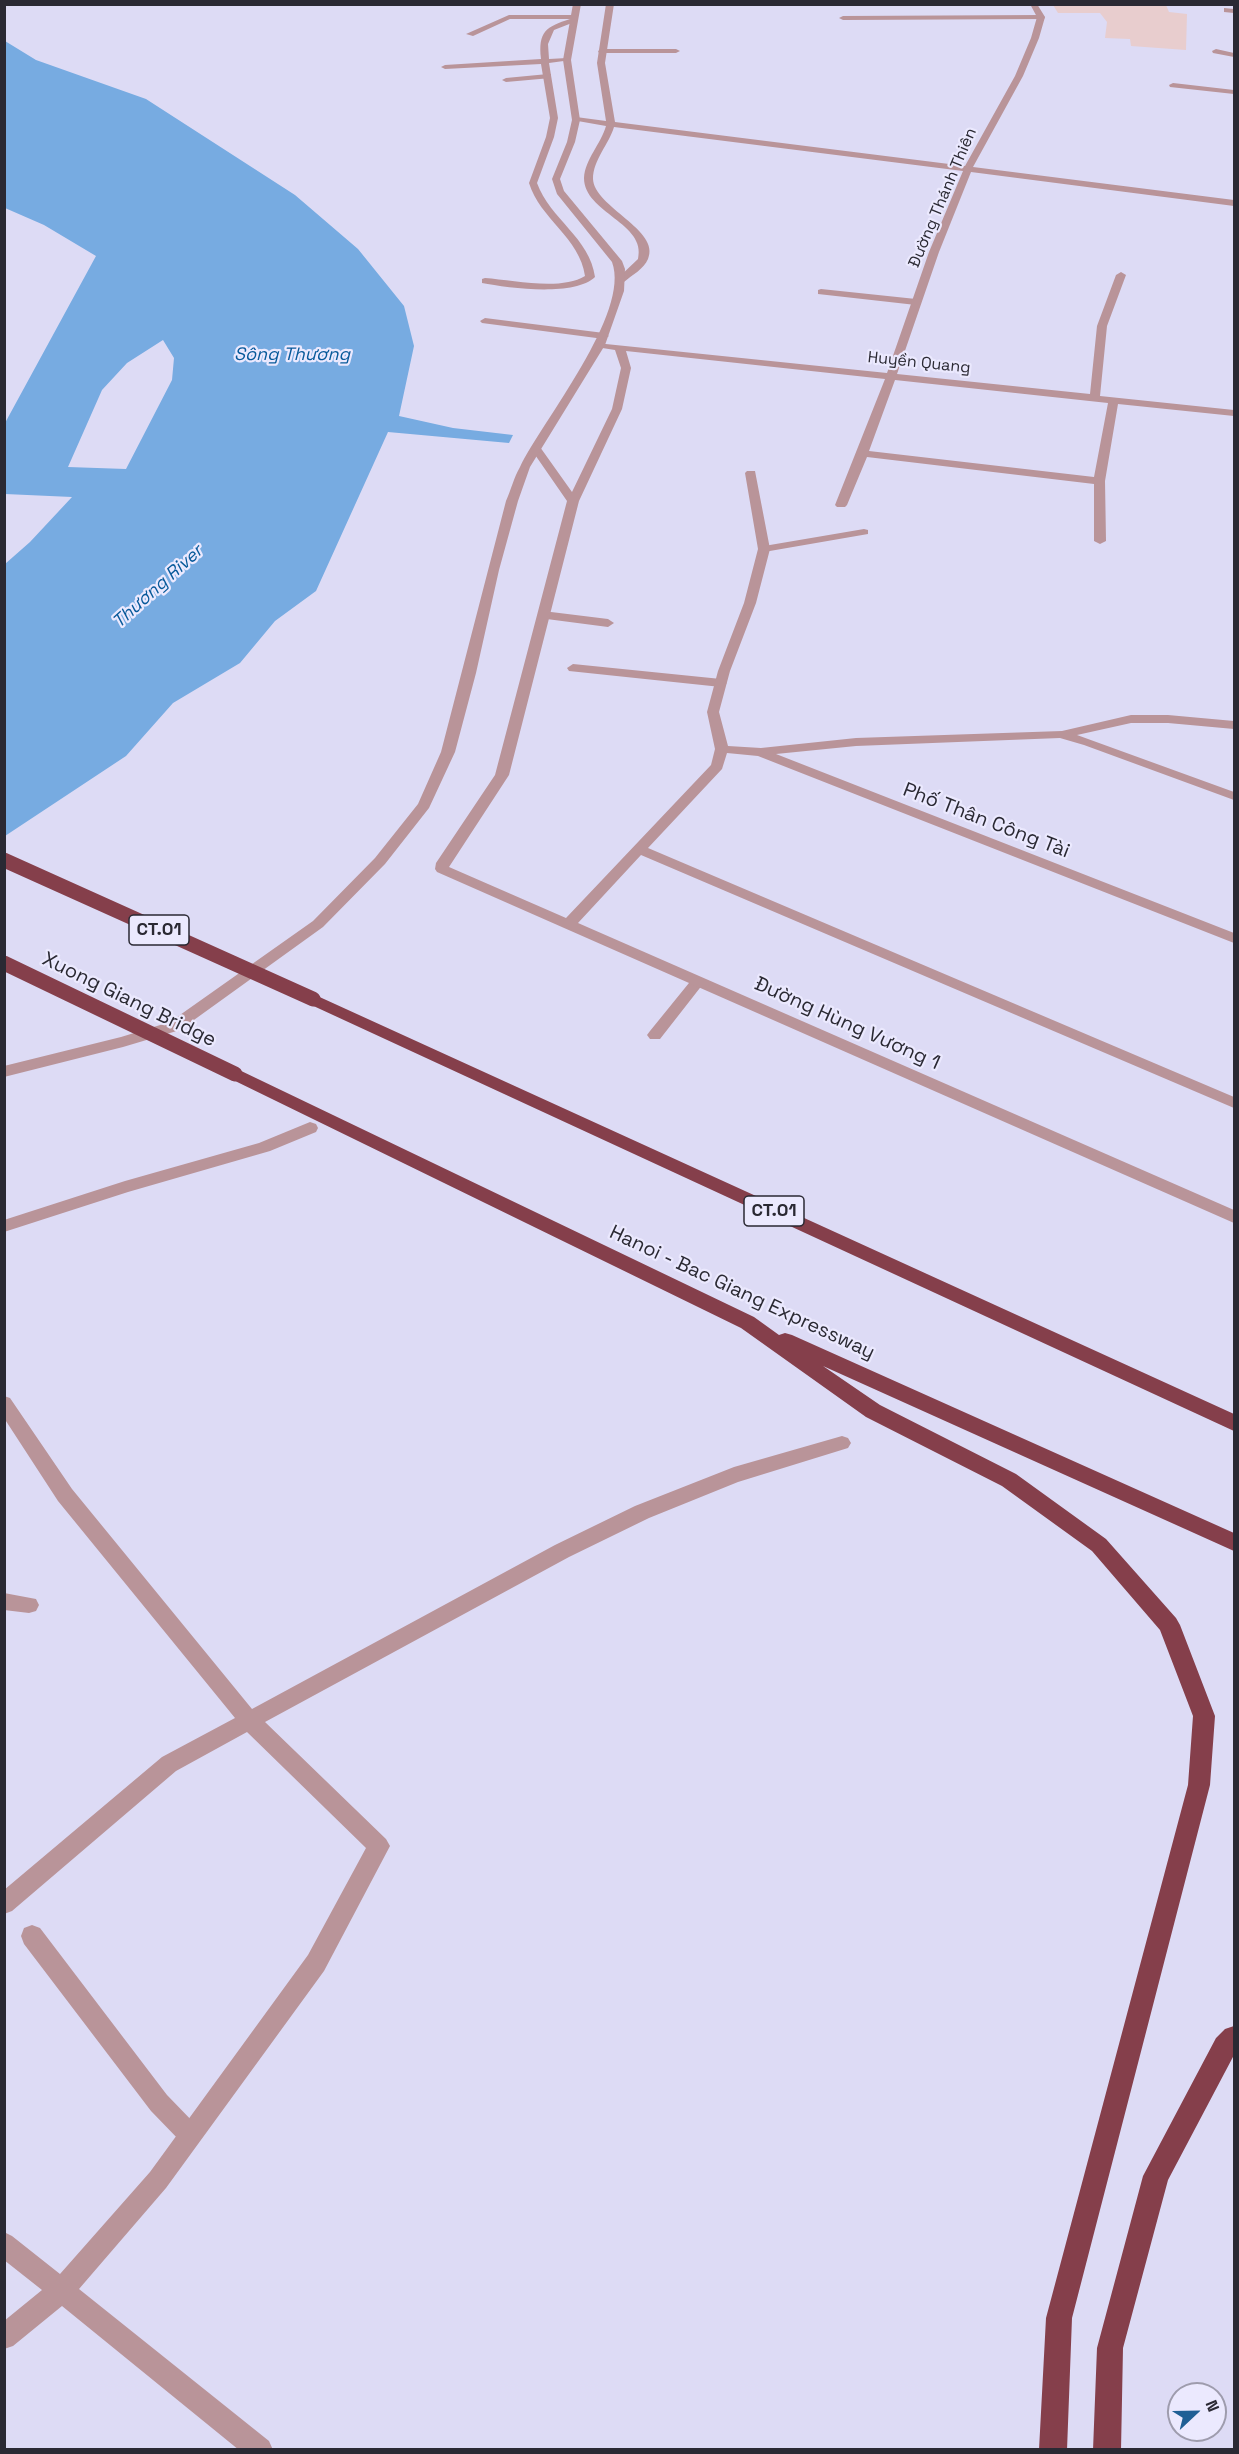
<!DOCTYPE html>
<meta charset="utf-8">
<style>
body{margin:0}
#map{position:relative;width:1239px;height:2454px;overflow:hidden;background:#dddbf5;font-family:"Space Grotesk",sans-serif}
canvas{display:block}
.frame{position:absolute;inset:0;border:6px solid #2a2933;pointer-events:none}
.north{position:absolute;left:1167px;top:2382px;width:60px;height:60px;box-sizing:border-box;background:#ebe9fe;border:2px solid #9e9cad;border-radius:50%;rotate:68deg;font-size:16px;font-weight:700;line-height:24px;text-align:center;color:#2a2933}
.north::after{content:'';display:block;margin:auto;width:21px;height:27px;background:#1f5f95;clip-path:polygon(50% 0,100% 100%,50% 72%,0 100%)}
</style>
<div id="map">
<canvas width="1239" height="2454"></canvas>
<div class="frame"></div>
<div class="north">N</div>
</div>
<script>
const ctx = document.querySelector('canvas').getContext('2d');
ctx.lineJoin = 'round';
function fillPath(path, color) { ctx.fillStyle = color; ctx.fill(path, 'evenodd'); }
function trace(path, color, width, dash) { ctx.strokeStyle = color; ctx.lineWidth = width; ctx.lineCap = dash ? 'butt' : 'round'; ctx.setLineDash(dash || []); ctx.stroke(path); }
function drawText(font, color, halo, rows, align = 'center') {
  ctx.font = font + ' "Space Grotesk",sans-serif'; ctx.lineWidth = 4.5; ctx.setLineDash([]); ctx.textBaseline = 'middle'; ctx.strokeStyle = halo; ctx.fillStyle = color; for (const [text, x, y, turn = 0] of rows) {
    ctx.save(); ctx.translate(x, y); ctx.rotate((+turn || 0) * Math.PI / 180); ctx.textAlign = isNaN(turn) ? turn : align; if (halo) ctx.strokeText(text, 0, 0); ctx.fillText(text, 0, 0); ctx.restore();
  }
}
fillPath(new Path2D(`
 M1053,5h113l3,7 18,2 -1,36 -55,-4 -1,-7 -25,-1 2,-16 -7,-9h-42z`), '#e8cdce');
fillPath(new Path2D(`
 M5,41l31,19 110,39 149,96 63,54 46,57 10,40 -15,70 54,12 60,7 -4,8 -121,-11 -72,159 -41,30 -35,42 -67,40 -47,53 -121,80v-272l25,-22 42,-45 -67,-3v-71l91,-167 -52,-31 -39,-17zM163,340l11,18 -2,22 -46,89 -58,-2 34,-77 25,-27z`), '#77abe1');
fillPath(new Path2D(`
 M1224,8l10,1v4l-10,-1z
 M509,15h65l4,2 -4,2h-64l-37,17 -7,-2z
 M1041,15l4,2 -1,2 -201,1 -4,-2 4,-2z
 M602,49h74l4,2 -4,2h-77l-1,-2z
 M548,74h3v4l-45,4 -4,-2 4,-2z
 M821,289l95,10 5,3 -5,3 -98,-11v-4z
 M485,318l119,15 5,3 -5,3 -122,-16 -2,-2z
 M864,529l4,1v4l-104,18 -6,-3 6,-3z
 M543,611l65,8 6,4 -6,4 -69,-9v-6z
 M573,664l148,15 6,4 -6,4 -152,-16 -2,-3z
 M698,976l7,5 -2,3 -43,55h-10l-3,-4 3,-4 43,-53z
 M32,1925l8,3 127,167 31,32 4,8 -4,8 -8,4 -8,-4 -31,-32 -127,-167 -3,-8 3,-8z`), '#b99499');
fillPath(new Path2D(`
 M606,4h8l-9,59 10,59 350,44 50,-90 16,-38 6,-21 -7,-13h7l8,13 -6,21 -16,38 -50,91 261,33v6l-263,-34 -32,80 -42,122 193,20 7,-68 19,-51 5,-3 5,3 -19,51 -7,70 134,14v6l-116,-12 -13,77 1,60 -6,3 -6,-3v-57l-227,-27 -20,48 -2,2h-8l-2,-2 50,-126 -259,-28 5,17 -9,41 -43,92 -70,274 -60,92 117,51 145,-153 4,-16 -8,-37 11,-41 26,-68 14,-54 -13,-76 2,-2h8l15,78 -14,54 -26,68 -11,41 9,34 33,2 95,-10 206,-7 69,-16h37l66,6v8l-66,-6h-37l-54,12 157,57v8l-150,-55 -24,-7 -204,8 -80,8 458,179v10l-476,-187 -31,-3 -5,16 -74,79 586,249v11l-593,-253 -63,68 656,287v13l-797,-351 -2,-3 1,-6 59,-88 72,-274 -36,-52 1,-2h8l32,45 40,-83 9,-41 -6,-18 -19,-3v-4l291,30 42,-121 34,-81 -349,-44c-5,17 -21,33 -21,52 1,28 68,51 55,80 -4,10 -16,16 -24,23h-6v-4l20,-19c9,-36 -54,-46 -54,-81 1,-19 17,-34 22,-52l-34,-6 4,-3 30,4 -9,-58zM895,380l213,23 -14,74 -225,-26z
 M570,19l7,2 -23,9 -6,14 1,15 18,-1 4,2 -22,3 9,55 -4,19 -17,46c13,36 53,55 58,94 -21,20 -87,11 -113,6v-4l3,-1c27,2 76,13 100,-2 -5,-38 -45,-57 -56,-93l17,-46 4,-19 -9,-54 -96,5 -4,-2 4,-2 96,-6c-3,-28 5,-32 29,-40z
 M1216,49l18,4v4l-21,-4 -1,-2z
 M1173,83l61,7v4l-64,-7 -1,-2z
 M310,1122l6,2 2,4 -2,4 -46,19 -142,41 -124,40v-12l121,-39 134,-38z
 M4,1396l6,2 62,91 180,220 303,-164 80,-39 99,-39 108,-31 6,2 3,5 -3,5 -110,34 -89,36 -80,39 -304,165 121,117 4,7 -66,125 -158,217 -87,101 190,152 4,9h-34l-177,-144 -49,40 -9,3v-28l38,-31 -38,-30v-28l8,4 48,38 90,-102 158,-217 58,-107 -119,-116 -71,39 -164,140 -8,3v-24l158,-133 73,-39 -177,-217 -54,-83z
 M4,1593l32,6 3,6 -3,6 -7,2 -25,-3z`), '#b99499');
fillPath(new Path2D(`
 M573,4h8l-10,56 9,60 -5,22 -15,37 4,12 58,70 3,8 -1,22 -19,54 -75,122 -12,34 -19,69 -23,103 -21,79 -26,56 -44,56 -62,63 -143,103 -57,17 -119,30v-11l117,-29 49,-15 143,-101 62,-63 43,-54 23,-52 65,-251c5,-11 8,-24 14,-34 23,-47 111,-154 92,-205l-55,-68 -5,-15 15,-37 5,-22 -9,-60z`), '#b99499');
fillPath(new Path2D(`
 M313,994l921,420v17l-927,-428 -2,-4 2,-4z
 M235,1068l519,249 25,18 6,-2 7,2 442,198v18l-411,-185 57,39 136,69 90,65 70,79 4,7 35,91 -5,69 -138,533 -5,132h-28l7,-132 142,-533 5,-69 -33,-86 -68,-79 -90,-65 -136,-69 -125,-89 -512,-250 -2,-4 2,-4z
 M1234,2026v29l-66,125 -45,168 -2,102h-28l4,-102 46,-172 73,-138 9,-9z`), '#853f4b');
trace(new Path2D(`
 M4,860l309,139
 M4,963l231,111`), '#853f4b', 15);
drawText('16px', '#2a2933', '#ebe9fe', [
 ["Đường Thánh Thiên",943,198,-67],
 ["Huyền Quang",919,363,6]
]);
drawText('italic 18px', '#07599a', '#ebe9fe', [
 ["Sông Thương",292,355],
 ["Thương River",158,587,-42]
]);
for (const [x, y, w] of [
 [159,930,60],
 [774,1211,60]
]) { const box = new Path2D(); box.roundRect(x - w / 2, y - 15, w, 30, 4.5); ctx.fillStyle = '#ebe9fe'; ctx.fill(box); trace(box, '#2a2933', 1.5); }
drawText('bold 18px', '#2a2933', null, [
 ["CT.01",159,930],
 ["CT.01",774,1211]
]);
drawText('20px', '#2a2933', '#ebe9fe', [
 ["Phố Thân Công Tài",986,821,21],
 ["Xuong Giang Bridge",129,1000,26],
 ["Đường Hùng Vương 1",847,1024,24],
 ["Hanoi - Bac Giang Expressway",742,1293,25]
]);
</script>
